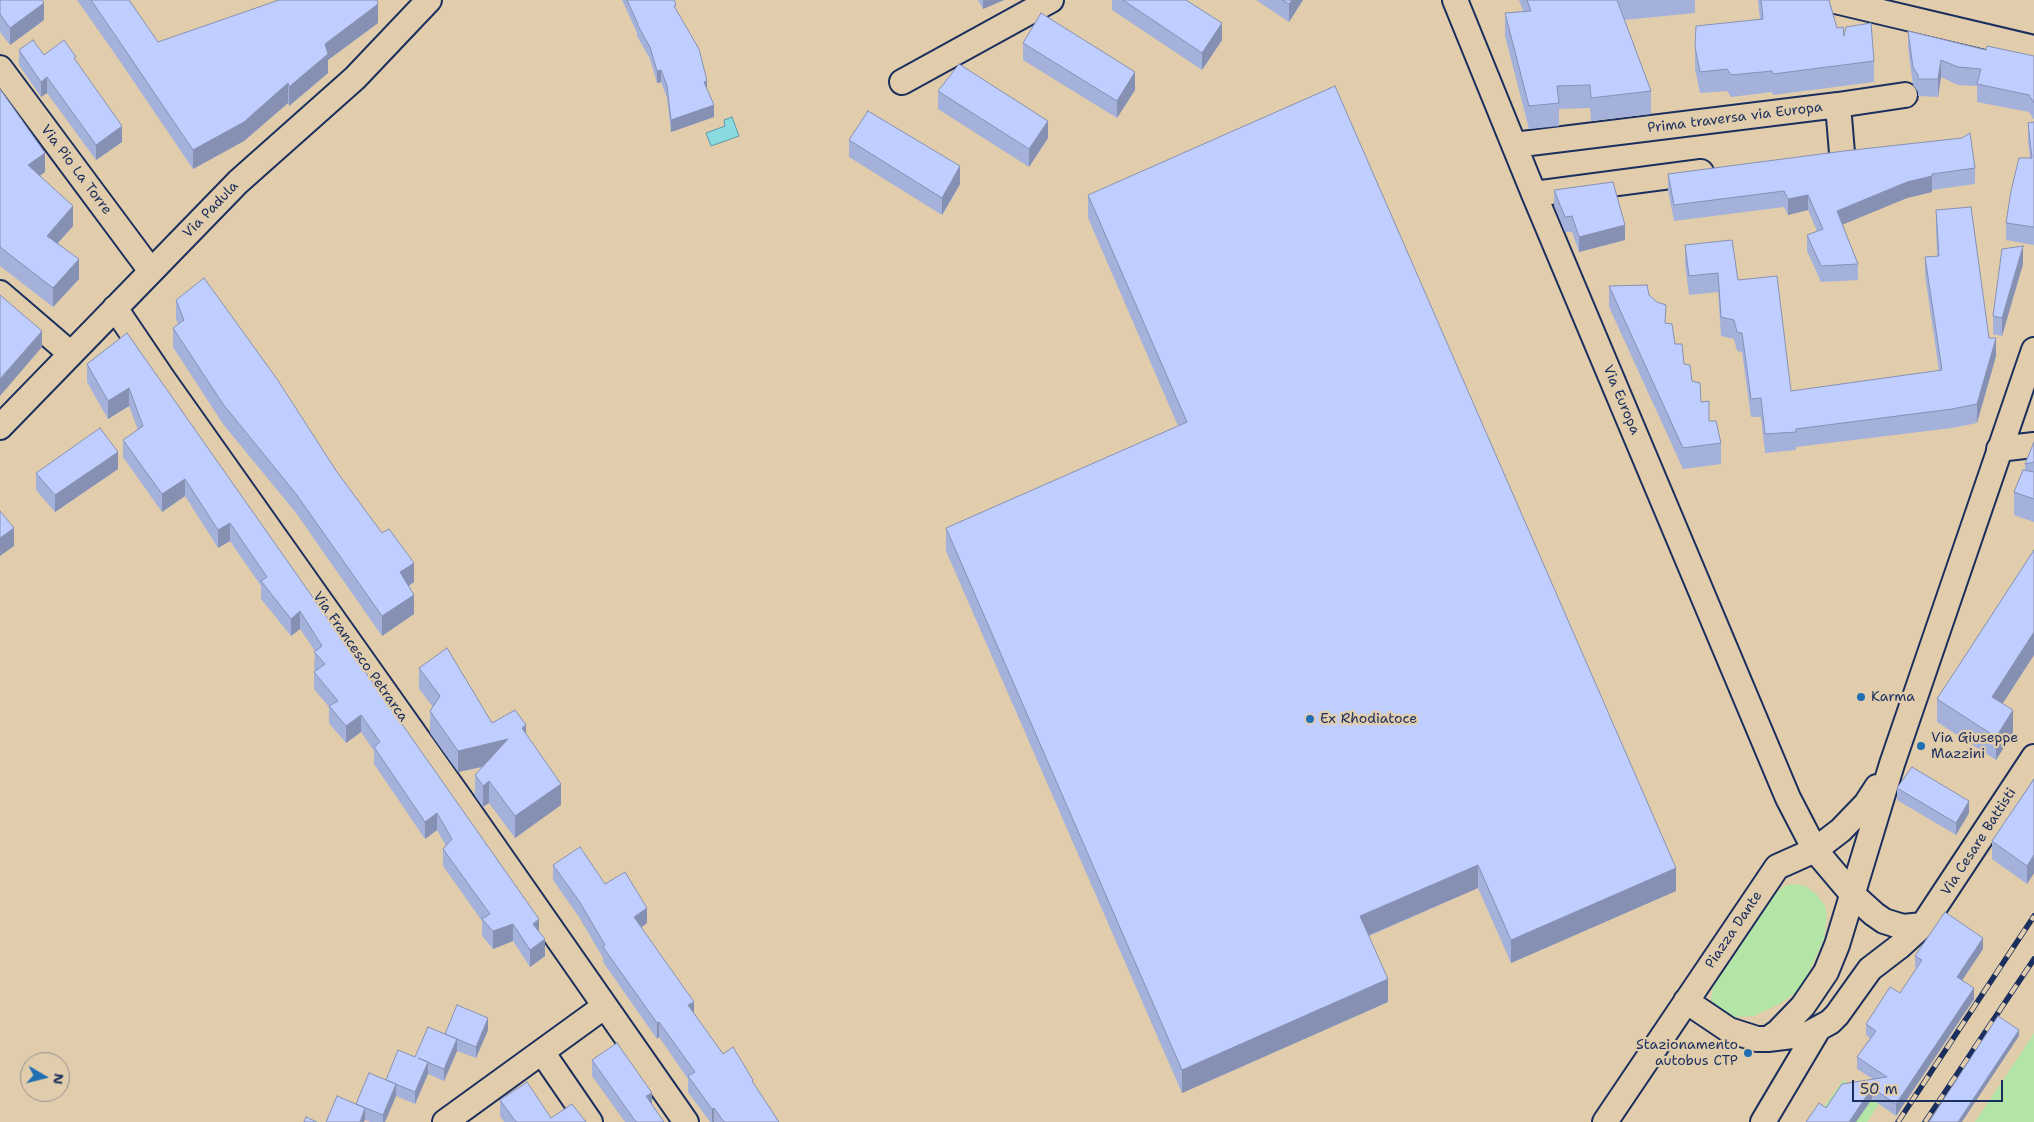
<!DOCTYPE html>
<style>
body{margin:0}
#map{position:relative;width:2034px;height:1122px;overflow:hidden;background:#e1cdac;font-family:"Shantell Sans",sans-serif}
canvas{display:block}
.north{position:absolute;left:20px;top:1052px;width:50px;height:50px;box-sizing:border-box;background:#e1cdac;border:1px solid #928e8d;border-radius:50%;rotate:98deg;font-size:14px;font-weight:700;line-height:20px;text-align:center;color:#1b2f5e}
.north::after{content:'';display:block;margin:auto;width:18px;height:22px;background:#1f6fb2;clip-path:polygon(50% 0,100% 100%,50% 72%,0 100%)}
.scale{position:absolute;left:1852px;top:1080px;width:151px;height:22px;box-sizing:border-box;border:2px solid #1b2f5e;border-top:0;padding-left:6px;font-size:15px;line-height:18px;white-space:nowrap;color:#1b2f5e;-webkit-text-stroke:4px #e1cdac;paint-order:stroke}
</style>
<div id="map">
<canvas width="2034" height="1122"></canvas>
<div class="north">N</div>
<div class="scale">50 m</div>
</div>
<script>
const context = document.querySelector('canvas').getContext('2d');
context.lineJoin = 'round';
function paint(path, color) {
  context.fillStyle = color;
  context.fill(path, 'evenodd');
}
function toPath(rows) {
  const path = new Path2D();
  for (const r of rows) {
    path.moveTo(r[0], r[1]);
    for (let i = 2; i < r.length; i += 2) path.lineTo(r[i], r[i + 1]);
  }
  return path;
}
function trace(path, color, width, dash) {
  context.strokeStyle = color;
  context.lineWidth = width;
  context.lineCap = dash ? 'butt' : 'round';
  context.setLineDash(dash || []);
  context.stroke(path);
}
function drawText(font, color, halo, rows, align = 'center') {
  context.font = font + ' "Shantell Sans",sans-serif';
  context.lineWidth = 4.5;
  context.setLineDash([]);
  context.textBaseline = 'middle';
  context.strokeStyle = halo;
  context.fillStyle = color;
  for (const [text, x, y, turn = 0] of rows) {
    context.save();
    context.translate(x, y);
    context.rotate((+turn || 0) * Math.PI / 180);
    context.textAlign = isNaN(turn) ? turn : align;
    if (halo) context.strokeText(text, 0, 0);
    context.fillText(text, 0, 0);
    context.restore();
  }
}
const green = toPath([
 [1797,884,1807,887,1817,895,1825,906,1827,914,1824,939,1804,983,1795,993,1779,1004,1754,1016,1734,1017,1717,1009,1711,999,1713,987,1777,892,1786,885],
 [2034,1033,2034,1122,1975,1122,2027,1044],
 [1843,1080,1879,1104,1867,1122,1830,1122,1819,1114]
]);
const water = toPath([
 [732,117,739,136,711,146,706,133,725,126,724,120,732,117]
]);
const minor = toPath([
 [1455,0,1534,194,1788,798,1815,850,1853,895,1874,914,1884,921,1903,927,1923,925],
 [1831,0,2034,48],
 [0,68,151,271],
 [902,82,1051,0],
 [1838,105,1905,95],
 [1514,145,1838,105,1842,153],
 [1534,194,1701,172],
 [0,293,71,354],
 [115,308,163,379,459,797,686,1122],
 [0,427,238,182,355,78,429,0],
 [1999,449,2034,445],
 [1686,1001,1729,1030,1757,1039,1768,1039,1808,1034,1830,1022,1837,1015,1870,969,1900,946,1923,925,2034,757],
 [1768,1039,1778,1032,1803,1006,1826,972,1837,945,1892,764,2034,350],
 [542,1052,590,1122],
 [445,1122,605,1006],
 [1605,1122,1777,867,1815,850,1841,830,1866,804,1877,787],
 [1763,1122,1817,1031]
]);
const rail = toPath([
 [1898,1122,2034,916],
 [1925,1122,2034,959]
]);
const wall = toPath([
 [0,0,44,20,10,45,0,32],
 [77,0,129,0,158,42,378,23,328,60,328,73,289,106,288,103,244,141,193,169,115,54],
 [622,0,674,0,676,10,707,90,714,117,671,132,667,98,661,82,657,83,650,59,637,36,637,33],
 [978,0,1004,0,983,9],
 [1112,0,1186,0,1222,40,1202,70,1112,10],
 [1256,0,1303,0,1289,22],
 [1519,0,1695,0,1695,13,1624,20,1651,91,1651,114,1591,121,1590,108,1559,109,1559,126,1529,129,1505,36,1505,13,1523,11],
 [1758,0,1829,0,1837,28,1844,36,1874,61,1874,82,1773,95,1772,92,1731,97,1727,91,1700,93,1695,69,1695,47,1760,20],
 [1908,31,1986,50,2034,56,2034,120,2029,112,1977,102,1977,86,1958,85,1941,77,1938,97,1918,96,1918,92,1913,85,1908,48],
 [1023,43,1135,90,1117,118,1023,60],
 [19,50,76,62,122,142,96,160,47,93,41,97,19,65],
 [0,89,45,172,40,176,73,226,58,243,79,279,53,307,0,266],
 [938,91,1048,138,1029,167,938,109],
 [2034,122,2034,245,2006,240,2006,223,2030,158,2028,141,2028,123],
 [849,140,960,184,942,215,849,157],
 [1975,168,1975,184,1932,190,1932,192,1907,198,1842,224,1858,264,1858,280,1821,282,1807,251,1807,235,1817,231,1808,210,1788,215,1784,207,1674,221,1668,190,1668,174],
 [1554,190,1625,240,1579,252,1572,232,1565,232,1554,205],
 [1088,195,1676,891,1511,963,1478,888,1369,936,1388,1002,1182,1093,946,551,946,528,1178,426,1088,218],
 [1936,210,1996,356,1977,423,1952,428,1796,447,1796,450,1765,453,1761,417,1751,417,1742,352,1737,351,1734,339,1721,336,1718,292,1689,295,1685,264,1685,245,1738,280,1791,391,1939,371,1925,275,1925,257,1937,256,1936,229],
 [2023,264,2002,336,1993,334,1993,316],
 [1609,286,1649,295,1666,323,1692,381,1709,421,1721,443,1721,464,1683,469,1609,307],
 [176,300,337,472,414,582,409,586,414,614,382,636,296,513,223,424,173,347,173,328,178,324,176,319],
 [127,333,539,932,545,956,530,967,513,941,493,949,482,936,482,921,443,866,443,849,446,846,437,830,425,839,374,764,374,751,361,732,346,743,329,723,329,707,314,689,314,672,316,671,314,669,315,651,300,629,291,636,261,599,261,586,230,541,218,548,185,496,162,512,123,457,123,440,138,430,129,406,108,419,87,382,87,364],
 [2034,442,2034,522,2014,515,2014,492,2025,470,2025,464],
 [118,469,55,512,36,490,36,473],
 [2034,550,2034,655,2002,704,2013,733,1996,760,1937,722,1937,699],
 [419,668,492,723,526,734,561,805,515,838,489,803,483,807,475,796,475,775,483,767,458,772,430,733,430,711,433,707,419,689],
 [2034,779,2034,873,2027,884,1992,859,1992,841],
 [1897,788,1969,813,1956,835,1897,800],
 [553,865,605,884,647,923,641,928,694,1014,723,1054,753,1084,779,1122,710,1122,688,1092,688,1079,659,1037,657,1039,603,962,603,958,579,917,553,880],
 [1983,949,1962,980,1974,999,1896,1116,1872,1099,1826,1108,1873,1079,1857,1069,1857,1057,1870,1038,1866,1035,1866,1024,1900,993,1917,968,1915,967,1915,956],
 [488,1030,476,1058,457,1051,444,1081,428,1074,415,1104,396,1096,385,1122,371,1122,365,1120,356,1104,445,1034],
 [592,1060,652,1105,664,1122,625,1122,592,1076],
 [500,1100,551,1118,586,1122,504,1122,500,1116]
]);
const shadedWall = toPath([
 [983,0,1004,0,983,9],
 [1292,0,1303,0,1289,22,1289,4],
 [44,3,44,20,10,45,10,28],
 [378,4,378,23,328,60,328,73,289,106,289,87,325,44],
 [1222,23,1222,40,1202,70,1202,53],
 [1941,60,1941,77,1938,97,1938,79],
 [661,70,661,82,657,83,657,71],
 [1135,72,1135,90,1117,118,1117,101],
 [47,77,47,93,41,97,41,82],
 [707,81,707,93,704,82],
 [288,83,288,103,244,141,193,169,193,150],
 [714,105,714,117,671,132,671,120],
 [1048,121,1048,138,1029,167,1029,149],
 [122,126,122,142,96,160,96,145],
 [45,153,45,172,28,184,28,165],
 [960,166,960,184,942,215,942,198],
 [1932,176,1932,192,1907,198,1837,227,1837,211,1907,182],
 [1808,195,1808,210,1788,215,1788,199],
 [73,206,73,226,47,255,47,236],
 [1625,225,1625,240,1579,252,1579,237],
 [2023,246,2023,264,2002,336,2002,318],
 [79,259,79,279,53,307,53,288],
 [42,331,42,347,0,396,0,379],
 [1996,338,1996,356,1977,423,1977,404],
 [129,388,129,406,108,419,108,401],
 [118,452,118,469,55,512,55,495],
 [185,479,185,496,162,512,162,494],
 [230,523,230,541,218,548,218,530],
 [14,528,14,546,0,556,0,538],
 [414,563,414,582,400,591,400,572],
 [414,595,414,614,382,636,382,616],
 [300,611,300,629,291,636,291,619],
 [2034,632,2034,655,1992,720,1992,697],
 [2013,710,2013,733,1996,760,1996,737],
 [361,715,361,732,346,743,346,726],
 [526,725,526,746,522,728],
 [508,739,508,761,458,772,458,751],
 [489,781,489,803,483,807,483,786],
 [561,784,561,805,515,838,515,816],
 [1969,801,1969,813,1956,835,1956,823],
 [437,813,437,830,425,839,425,822],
 [2034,855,2034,873,2027,884,2027,866],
 [1478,865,1478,888,1360,939,1360,916],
 [1676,868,1676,891,1511,963,1511,940],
 [647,908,647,923,634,933,634,917],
 [539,919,539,936,533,924],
 [513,924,513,941,493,949,493,931],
 [1983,938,1983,949,1957,988,1957,977],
 [545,939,545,956,530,967,530,950],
 [1388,979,1388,1002,1182,1093,1182,1070],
 [1974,988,1974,999,1896,1116,1896,1104],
 [694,1002,694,1017,688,1005],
 [488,1018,488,1030,476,1058,476,1047],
 [659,1022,659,1037,657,1039,657,1023],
 [2019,1030,2019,1036,1962,1122,1958,1122],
 [457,1039,457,1051,444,1081,444,1069],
 [428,1062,428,1074,415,1104,415,1092],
 [396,1084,396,1096,385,1122,383,1122,383,1115],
 [1872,1088,1872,1099,1856,1122,1849,1122],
 [652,1093,652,1108,646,1096],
 [365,1108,365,1120,364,1122,360,1122],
 [714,1108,714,1122,712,1122,712,1109]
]);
const building = toPath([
 [0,0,42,0,44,3,10,28,0,14,0,0],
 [91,0,129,0,158,42,279,0,377,0,378,4,325,44,328,54,289,87,288,83,244,122,193,150,115,35,91,0],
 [627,0,674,0,676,5,674,6,699,49,707,81,704,82,714,105,671,120,667,86,661,70,657,71,650,47,637,24,638,24,627,0],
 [1123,0,1186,0,1222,23,1202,53,1123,0],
 [1282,0,1292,0,1289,4,1282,0],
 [1527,0,1617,0,1651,91,1591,98,1590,85,1557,86,1559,103,1529,106,1505,13,1531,11,1527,0],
 [1761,0,1829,0,1837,28,1843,27,1844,36,1846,27,1871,23,1874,61,1773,74,1772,71,1731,75,1727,69,1700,72,1695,47,1696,26,1763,19,1761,0],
 [1041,13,1135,72,1117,101,1023,43,1041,13],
 [1908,31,1986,50,1987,46,2034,56,2034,103,2029,95,1977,84,1981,69,1958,67,1941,60,1938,79,1918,79,1918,75,1913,67,1908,31],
 [33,40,44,55,64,40,76,57,74,58,122,126,96,145,47,77,41,82,19,50,33,40],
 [959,64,1048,121,1029,149,938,91,959,64],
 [1335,86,1676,868,1511,940,1478,865,1360,916,1388,979,1182,1070,946,528,1187,422,1088,195,1335,86],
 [0,89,45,153,28,165,73,206,47,236,79,259,53,288,0,247,0,89],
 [868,111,960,166,942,198,849,140,868,111],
 [2034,122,2034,227,2006,223,2011,191,2019,158,2032,158,2028,123,2034,122],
 [1970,133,1975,168,1932,174,1932,176,1907,182,1837,211,1858,264,1821,266,1807,235,1823,229,1808,195,1788,199,1784,191,1674,205,1668,174,1844,151,1962,138,1970,133],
 [1613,182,1625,225,1579,237,1572,216,1565,217,1554,190,1613,182],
 [1971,207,1989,338,1996,338,1977,404,1952,409,1796,429,1796,432,1765,434,1761,398,1751,399,1742,333,1737,332,1734,320,1721,317,1718,273,1689,276,1685,245,1732,240,1738,280,1777,276,1791,391,1942,370,1925,257,1939,256,1936,210,1971,207],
 [2023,246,2002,318,1993,316,2002,249,2023,246],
 [204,278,277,379,337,472,382,533,389,529,414,563,400,572,414,595,382,616,296,494,223,404,173,328,184,320,176,300,204,278],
 [1647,285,1649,295,1657,302,1666,305,1665,323,1672,324,1675,344,1682,344,1684,364,1690,365,1692,381,1700,383,1701,402,1709,401,1709,421,1716,421,1721,443,1683,448,1609,286,1647,285],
 [0,295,42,331,0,379,0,295],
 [127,333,539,919,533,924,545,939,530,950,513,924,493,931,482,919,490,914,443,849,452,839,437,813,425,822,374,747,380,742,361,715,346,726,329,706,338,701,314,672,325,664,314,652,322,646,300,611,291,619,261,581,267,577,230,523,218,530,185,479,162,494,123,440,143,426,129,388,108,401,87,364,127,333],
 [100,428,118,452,55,495,36,473,100,428],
 [2034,442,2034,462,2025,464,2034,442],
 [2023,470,2034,472,2034,499,2014,492,2023,470],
 [0,511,14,528,0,538,0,511],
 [2034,550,2034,632,1992,697,2013,710,1996,737,1937,699,2034,550],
 [447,648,492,723,515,710,526,725,522,728,561,784,515,816,489,781,483,786,475,775,508,739,458,751,430,711,440,696,419,668,447,648],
 [1912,767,1969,801,1956,823,1897,788,1912,767],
 [2034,779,2034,855,2027,866,1992,841,2034,779],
 [580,847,605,884,625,872,647,908,634,917,694,1002,688,1005,723,1054,733,1047,753,1080,752,1081,779,1122,724,1122,714,1108,712,1109,688,1076,695,1072,659,1022,657,1023,603,947,605,945,579,901,553,865,580,847],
 [1945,912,1983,938,1957,977,1974,988,1896,1104,1872,1088,1849,1122,1806,1122,1819,1103,1826,1108,1842,1084,1887,1077,1857,1057,1876,1031,1866,1024,1890,987,1900,993,1922,960,1915,956,1945,912],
 [457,1005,488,1018,476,1047,445,1034,457,1005],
 [1998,1016,2019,1030,1958,1122,1929,1122,1998,1016],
 [428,1027,457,1039,444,1069,418,1058,428,1062,415,1092,386,1080,398,1050,415,1057,428,1027],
 [617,1043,652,1093,646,1096,664,1122,636,1122,592,1060,617,1043],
 [369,1073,396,1084,383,1115,356,1104,369,1073],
 [527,1082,551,1118,572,1104,586,1122,516,1122,500,1100,527,1082],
 [337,1096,365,1108,360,1122,326,1122,337,1096],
 [306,1117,317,1122,304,1122,306,1117]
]);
const markers = [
 [1861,697,5,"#1f6fb2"],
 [1310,719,5,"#1f6fb2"],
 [1921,746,5,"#1f6fb2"],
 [1748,1053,5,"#1f6fb2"]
];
const streetNames = [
 ["Prima traversa via Europa",1735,118,-7],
 ["Via Pio La Torre",76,170,53],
 ["Via Padula",211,210,-46],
 ["Via Europa",1621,400,67],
 ["Via Francesco Petrarca",360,657,55],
 ["Via Cesare Battisti",1979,842,-57],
 ["Piazza Dante",1734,930,-56]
];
const poiNames = [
 ["Karma",1871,697],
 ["Ex Rhodiatoce",1320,719],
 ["Via Giuseppe",1931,738],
 ["Mazzini",1931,754],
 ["Stazionamento",1738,1045,"right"],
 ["autobus CTP",1738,1061,"right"]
];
paint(green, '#b3e5a6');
paint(water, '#89dbe0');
trace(water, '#5d96ac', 1);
trace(minor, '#1b2f5e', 28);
trace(minor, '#e1cdac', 24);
trace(rail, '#1b2f5e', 5.5);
trace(rail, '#e1cdac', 4, [11]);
paint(wall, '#a4b1db');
paint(shadedWall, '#8690b2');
paint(building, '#bfceff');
trace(building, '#8690b2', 1);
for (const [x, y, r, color] of markers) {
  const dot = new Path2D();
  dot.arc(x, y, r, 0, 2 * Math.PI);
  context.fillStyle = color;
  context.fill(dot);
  trace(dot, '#e1cdac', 2);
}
drawText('14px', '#1b2f5e', '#e1cdac', streetNames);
drawText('14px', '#1b2f5e', '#e1cdac', poiNames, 'left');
</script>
